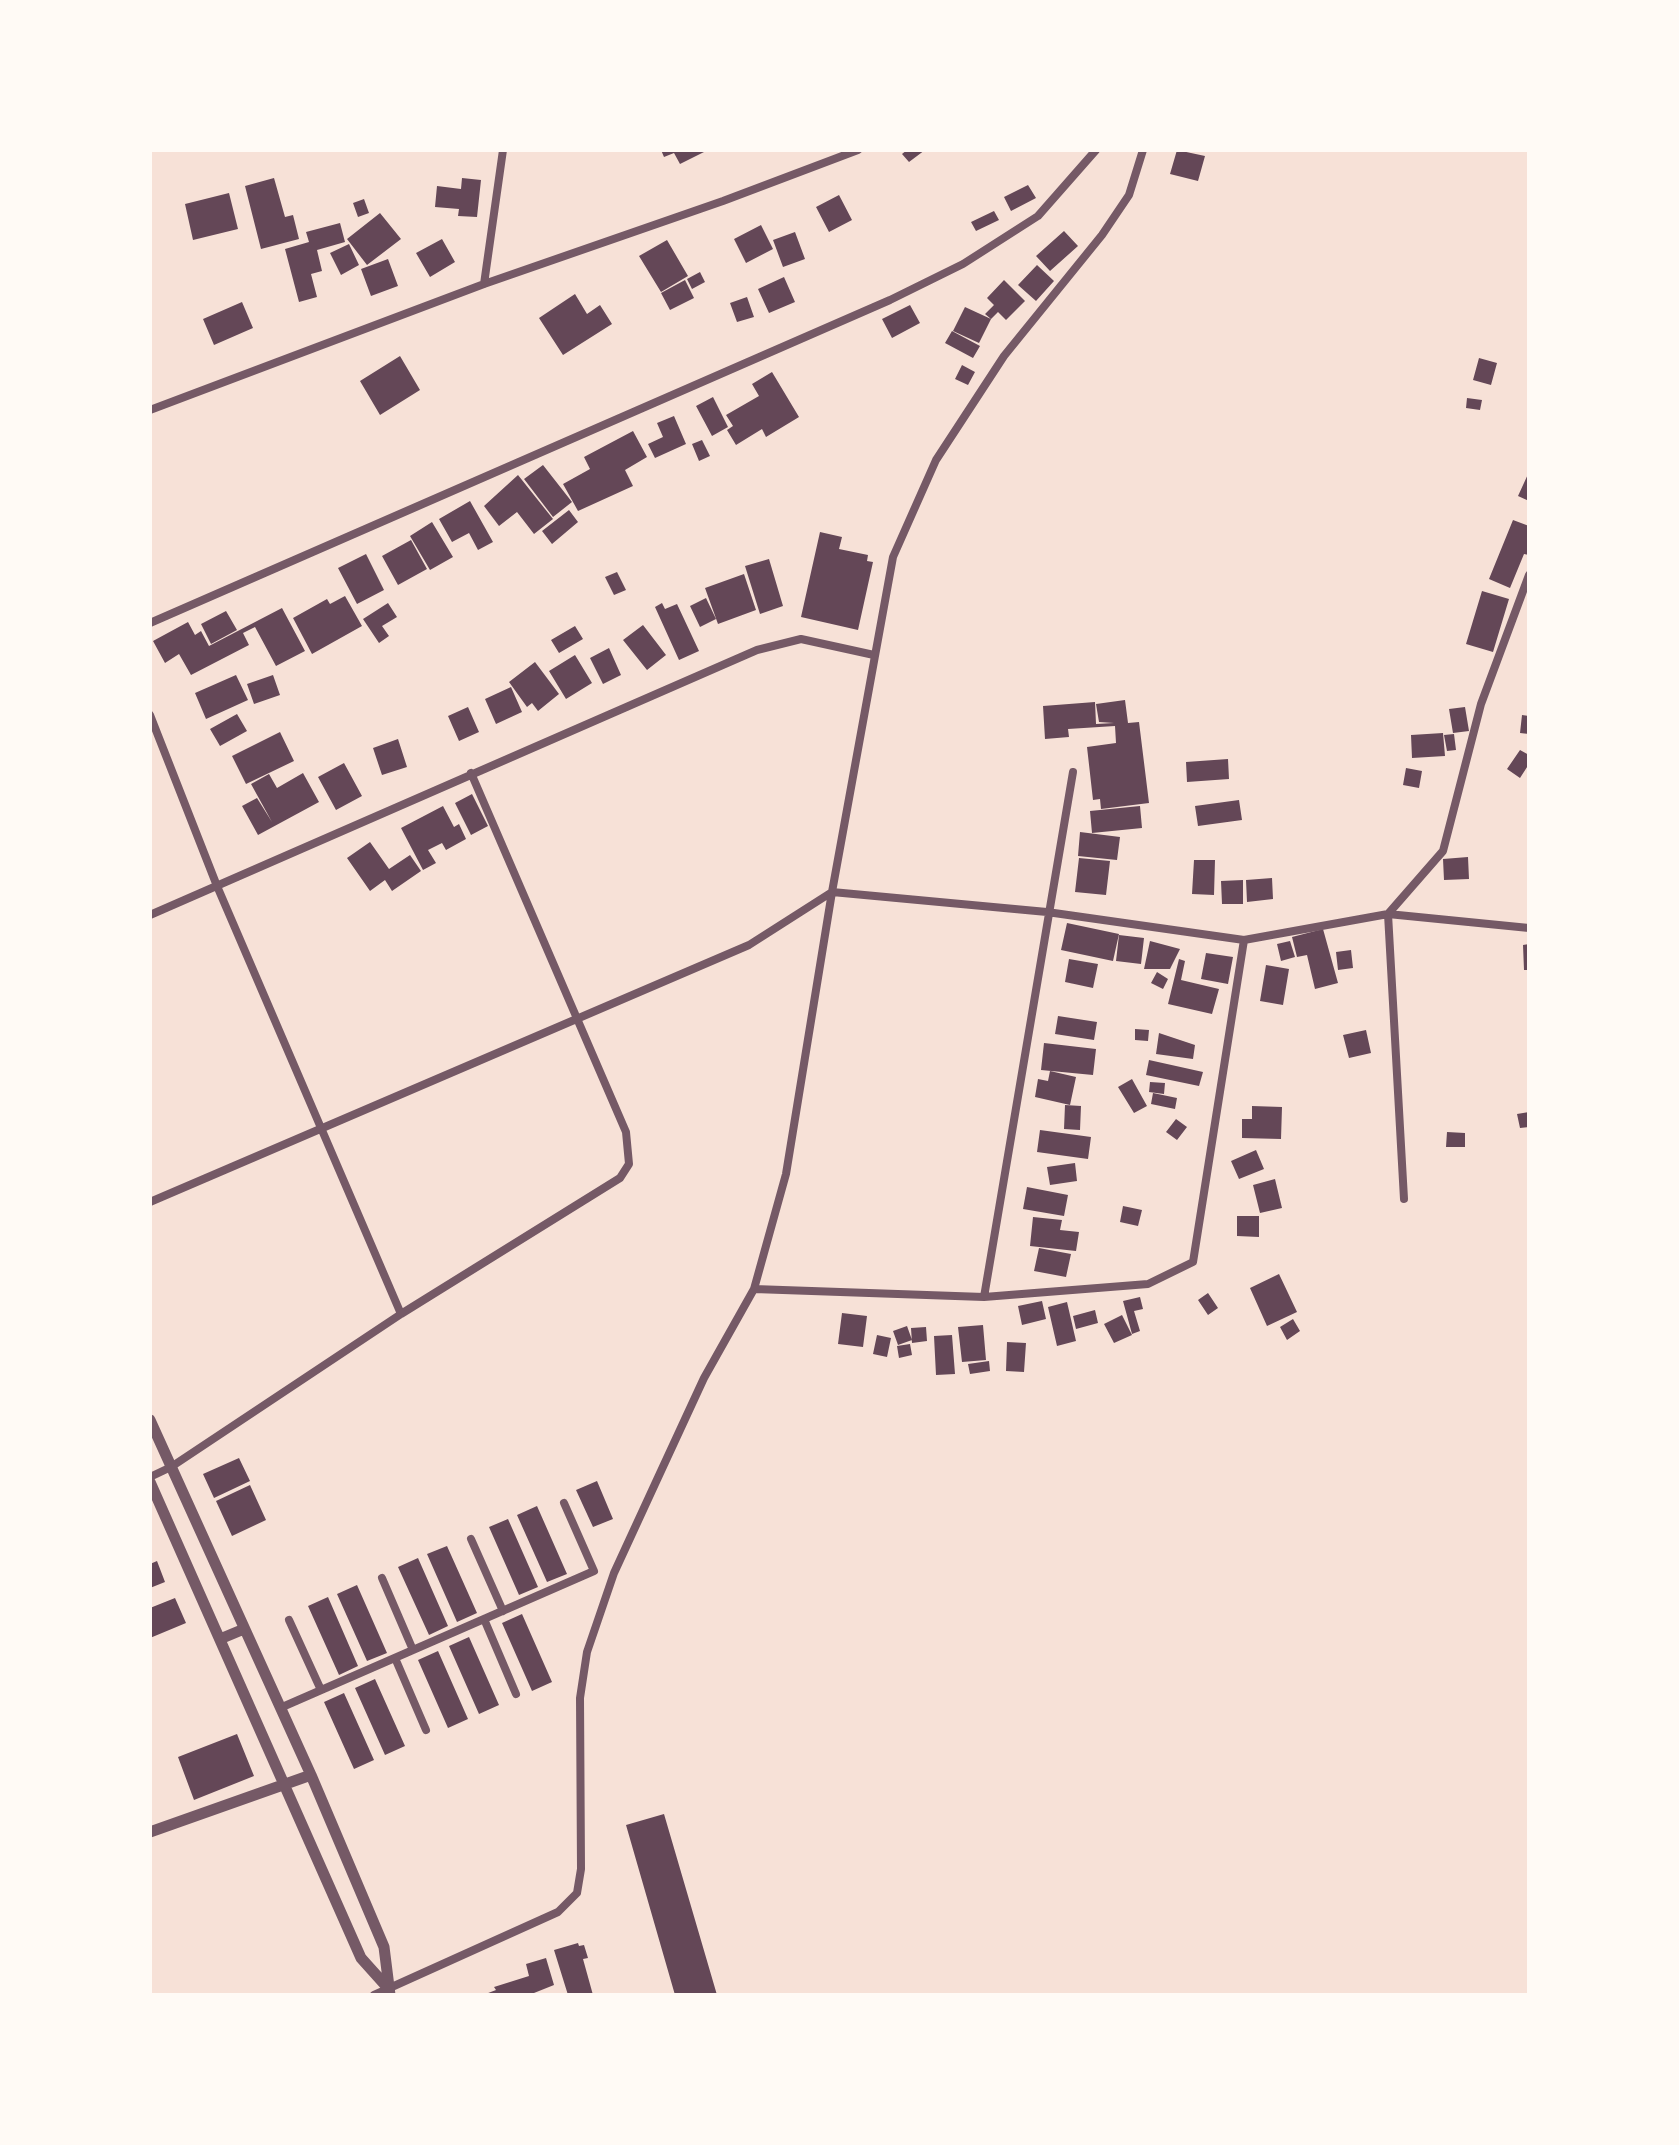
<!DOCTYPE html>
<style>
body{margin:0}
#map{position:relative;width:1679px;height:2145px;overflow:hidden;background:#f7e1d7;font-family:"Public Sans",sans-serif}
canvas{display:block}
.frame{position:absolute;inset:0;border:152px solid #fffaf5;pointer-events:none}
</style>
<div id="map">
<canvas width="1679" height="2145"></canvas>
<div class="frame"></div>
</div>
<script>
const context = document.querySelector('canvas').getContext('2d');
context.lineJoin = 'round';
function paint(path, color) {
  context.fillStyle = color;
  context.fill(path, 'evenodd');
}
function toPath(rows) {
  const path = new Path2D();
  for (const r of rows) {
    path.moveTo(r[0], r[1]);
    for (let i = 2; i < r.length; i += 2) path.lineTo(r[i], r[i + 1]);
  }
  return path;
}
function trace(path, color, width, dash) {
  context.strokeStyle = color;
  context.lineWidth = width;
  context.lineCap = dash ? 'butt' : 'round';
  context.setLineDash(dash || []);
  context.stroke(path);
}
const building = toPath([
 [661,150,708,150,680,164,674,153,664,157],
 [907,150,925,150,909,162,902,154],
 [1177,150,1205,156,1198,181,1170,174],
 [274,178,285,217,293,215,299,239,261,249,245,186],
 [462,178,481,180,477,217,458,216,459,209,435,207,437,186,461,189],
 [1028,185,1036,198,1011,211,1004,197],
 [229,193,238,229,193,240,185,204],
 [839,195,852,220,829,232,816,207],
 [364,199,369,213,358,217,353,203],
 [994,211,999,220,976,231,971,222],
 [380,213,401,239,367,265,347,239],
 [340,223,345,242,317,250,322,271,311,274,317,297,299,302,285,249,309,242,306,232],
 [761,225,773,249,746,263,734,239],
 [1064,231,1078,246,1050,271,1036,256],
 [795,232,805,259,783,267,773,240],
 [442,239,455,262,430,277,416,253],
 [667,240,688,276,661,292,639,256],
 [349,244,359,265,341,275,330,253],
 [388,259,398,286,371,296,361,269],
 [1037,265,1054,281,1036,301,1018,285],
 [700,272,705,282,692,289,687,279],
 [784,277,795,302,769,313,758,289],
 [685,280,694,298,670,310,661,293],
 [1004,280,1025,301,1006,320,998,312,991,319,985,314,994,305,987,298],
 [575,294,587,314,600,305,612,324,563,355,539,318],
 [747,297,754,317,737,322,730,303],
 [242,302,253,328,214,345,203,319],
 [910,305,920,323,892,338,882,319],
 [965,307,991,319,979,343,953,331],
 [952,331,980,346,973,358,945,343],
 [400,356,420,390,380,415,360,381],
 [1479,358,1497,363,1491,385,1473,380],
 [962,365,975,372,968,385,955,379],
 [772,372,799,417,766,437,762,429,736,445,727,430,733,426,726,415,759,396,752,384],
 [713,397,728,427,712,436,696,406],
 [1467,398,1482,400,1480,410,1466,408],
 [674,416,686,444,655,458,648,444,663,437,657,423],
 [633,431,647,457,625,470,633,486,578,511,563,484,590,469,584,457],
 [702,440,710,456,699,461,692,444],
 [543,465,572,502,553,517,524,479],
 [1529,472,1529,501,1518,496],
 [518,475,553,519,534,534,517,512,499,526,484,506],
 [470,501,493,542,478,550,469,533,452,542,439,519],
 [569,510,578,522,552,544,542,531],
 [1513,520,1529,526,1529,555,1524,554,1510,588,1489,579],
 [432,522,453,557,430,570,410,536],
 [820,532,842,537,839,549,868,555,867,561,873,562,858,630,801,617],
 [411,540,427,569,398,585,382,556],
 [366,554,384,590,357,604,338,568],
 [769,559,783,606,760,614,745,566],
 [617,572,626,590,614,595,605,577],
 [744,574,756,610,718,624,705,588],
 [1482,591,1509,599,1493,652,1466,644],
 [345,596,362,626,312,654,293,618,327,599,330,604],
 [706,598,716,619,700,627,690,606],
 [388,603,397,617,382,626,389,636,379,643,363,619],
 [662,603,665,609,677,604,699,651,679,660,655,607],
 [282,608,305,651,276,666,255,627,243,633,249,645,191,675,179,654,165,663,153,641,188,622,195,635,201,631,209,646],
 [226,611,237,630,211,644,201,624],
 [643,625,666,655,647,670,623,640],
 [575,626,583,639,559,653,551,640],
 [609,648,621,675,603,684,590,658],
 [575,655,592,683,566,699,549,671],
 [535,662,559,694,538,711,532,703,527,707,509,682],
 [236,675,248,700,206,719,195,693],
 [273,675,280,695,254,704,247,684],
 [511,687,522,712,496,724,485,699],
 [1125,700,1128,723,1139,722,1149,803,1101,809,1100,799,1093,800,1087,747,1116,743,1115,726,1068,729,1069,737,1045,739,1043,706,1095,702,1096,724,1114,723,1099,722,1096,704],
 [468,707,479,732,459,741,448,716],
 [1465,707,1469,731,1453,733,1449,709],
 [237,714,247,731,220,746,210,729],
 [1522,715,1529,716,1529,734,1520,733],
 [280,732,294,761,246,784,232,756],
 [1443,733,1445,756,1412,758,1411,735],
 [1454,734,1456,750,1447,751,1444,735],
 [398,739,407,767,382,775,373,748],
 [1520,750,1529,755,1529,764,1520,778,1507,769],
 [1228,759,1229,779,1187,782,1186,762],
 [344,763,362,796,336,810,318,777],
 [1406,768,1422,771,1419,788,1403,785],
 [303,773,319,802,258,835,242,806,257,798,272,822,251,784,269,774,277,788],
 [472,794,488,826,471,835,455,803],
 [1239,800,1242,820,1198,826,1195,806],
 [443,806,454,827,459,824,466,839,446,850,442,843,428,850,436,863,423,870,401,828],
 [1140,806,1142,828,1092,833,1090,811],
 [1080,832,1120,837,1117,860,1078,856],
 [370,842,389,869,410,855,421,871,392,891,385,880,370,891,347,858],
 [1468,857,1469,879,1444,880,1443,859],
 [1079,858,1110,861,1106,895,1075,892],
 [1194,860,1215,860,1214,895,1192,894],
 [1272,878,1273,899,1247,902,1246,880],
 [1243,880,1243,904,1222,904,1221,881],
 [1067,923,1119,934,1113,961,1061,950],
 [1323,929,1338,983,1315,989,1307,955,1297,957,1292,937],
 [1119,935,1144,938,1141,964,1116,961],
 [1150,941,1180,949,1170,969,1144,969],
 [1290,941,1295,957,1281,961,1277,944],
 [1529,944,1529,970,1524,970,1523,945],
 [1351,950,1353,968,1338,970,1336,952],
 [1206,953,1233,957,1228,984,1201,979],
 [1069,959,1098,964,1093,988,1065,982],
 [1179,959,1185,961,1181,980,1219,989,1212,1014,1168,1004],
 [1266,965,1289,969,1283,1005,1260,1001],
 [1157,972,1168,979,1163,989,1151,983],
 [1058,1016,1097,1022,1094,1040,1055,1034],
 [1135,1029,1149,1030,1148,1041,1135,1040],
 [1366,1030,1371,1053,1349,1058,1343,1035],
 [1159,1033,1195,1045,1193,1059,1156,1054],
 [1044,1043,1096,1049,1093,1075,1041,1070],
 [1149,1060,1203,1072,1199,1086,1146,1075],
 [1050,1071,1076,1077,1070,1105,1035,1097,1038,1079,1048,1081],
 [1132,1079,1147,1106,1134,1113,1118,1087],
 [1150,1082,1165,1083,1164,1094,1149,1092],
 [1153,1093,1177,1098,1175,1109,1151,1104],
 [1065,1105,1081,1106,1080,1130,1064,1129],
 [1252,1106,1282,1107,1281,1139,1242,1138,1242,1119,1252,1119],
 [1529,1112,1529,1127,1520,1128,1517,1114],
 [1176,1119,1187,1127,1177,1140,1166,1132],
 [1040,1130,1091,1137,1088,1159,1037,1152],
 [1447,1132,1465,1133,1465,1147,1446,1147],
 [1256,1150,1264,1169,1239,1179,1231,1161],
 [1075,1163,1077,1181,1050,1185,1047,1167],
 [1275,1179,1282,1208,1260,1213,1253,1185],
 [1027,1187,1068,1195,1064,1216,1023,1209],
 [1123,1206,1142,1210,1138,1226,1120,1222],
 [1237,1216,1259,1216,1259,1237,1237,1236],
 [1033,1217,1062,1220,1060,1230,1079,1232,1076,1251,1030,1246],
 [1039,1248,1071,1254,1066,1277,1034,1271],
 [1279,1274,1297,1312,1267,1326,1250,1288],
 [1208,1293,1218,1308,1208,1315,1198,1300],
 [1140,1297,1143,1309,1134,1311,1140,1331,1132,1334,1123,1301],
 [1042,1301,1046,1319,1022,1325,1018,1306],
 [1067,1302,1076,1341,1057,1346,1048,1307],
 [1095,1310,1098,1323,1076,1329,1073,1316],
 [842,1313,867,1316,863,1347,838,1344],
 [1122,1315,1132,1335,1114,1343,1104,1324],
 [1293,1319,1300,1331,1287,1340,1280,1327],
 [983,1325,986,1360,962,1362,958,1327],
 [907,1326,912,1340,898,1345,893,1331],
 [926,1327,927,1341,912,1343,911,1328],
 [877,1335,891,1338,887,1357,873,1354],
 [952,1335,955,1374,936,1375,934,1336],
 [1007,1342,1026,1343,1024,1372,1006,1371],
 [910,1344,912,1355,899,1358,897,1346],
 [989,1361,990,1371,970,1374,968,1364],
 [239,1458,250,1481,214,1498,203,1474],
 [597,1481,613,1519,593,1527,576,1490],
 [250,1485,266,1520,232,1536,216,1501],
 [537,1506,567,1574,547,1582,517,1515],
 [508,1519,538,1587,519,1595,489,1527],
 [447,1546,477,1613,457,1622,427,1554],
 [418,1558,448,1626,429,1635,398,1567],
 [157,1561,165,1582,150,1588,150,1564],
 [357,1585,387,1653,367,1661,337,1594],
 [328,1597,358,1666,339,1675,308,1606],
 [175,1598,186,1623,150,1638,150,1608],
 [522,1614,552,1682,532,1691,502,1623],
 [469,1637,499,1705,479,1714,449,1646],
 [438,1651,468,1719,448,1728,418,1660],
 [375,1679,405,1746,385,1755,355,1688],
 [344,1693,374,1760,354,1769,324,1702],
 [237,1734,254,1776,194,1800,178,1757],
 [664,1814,717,1995,675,1995,626,1825],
 [578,1943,579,1946,584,1945,588,1958,583,1959,593,1995,568,1995,554,1950],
 [546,1958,554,1985,529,1995,483,1995,496,1990,494,1987,529,1976,526,1964]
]);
const minor = toPath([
 [484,284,503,150],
 [150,410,484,284,723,201,858,150],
 [150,623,890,300,963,264,1038,216,1096,150],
 [150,715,217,886,401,1314],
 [150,915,757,650,801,639,874,655],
 [1404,1199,1388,914,1443,851,1481,704,1529,575],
 [150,1202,749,945,832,892,1047,912,1244,940,1388,914,1529,928],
 [754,1289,984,1297,1148,1284,1193,1262,1244,940],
 [984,1297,1073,772],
 [150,1477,171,1467,401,1314,620,1178,629,1164,626,1132,471,773],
 [471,1539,503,1611],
 [382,1578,413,1650],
 [484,1619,516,1694],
 [289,1620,321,1690],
 [395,1658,426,1730],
 [280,1708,594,1571,564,1503],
 [374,1995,558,1912,577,1893,581,1869,580,1698,587,1652,614,1573,655,1484,704,1378,754,1289,786,1174,832,892,893,557,936,460,1004,356,1102,235,1129,195,1143,150]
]);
const tertiary = toPath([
 [150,1420,311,1775,384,1947,390,1995],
 [150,1482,361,1958,387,1987],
 [220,1639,244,1629],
 [150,1832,311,1775]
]);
paint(building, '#644757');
trace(minor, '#755966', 8);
trace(tertiary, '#755966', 11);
</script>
